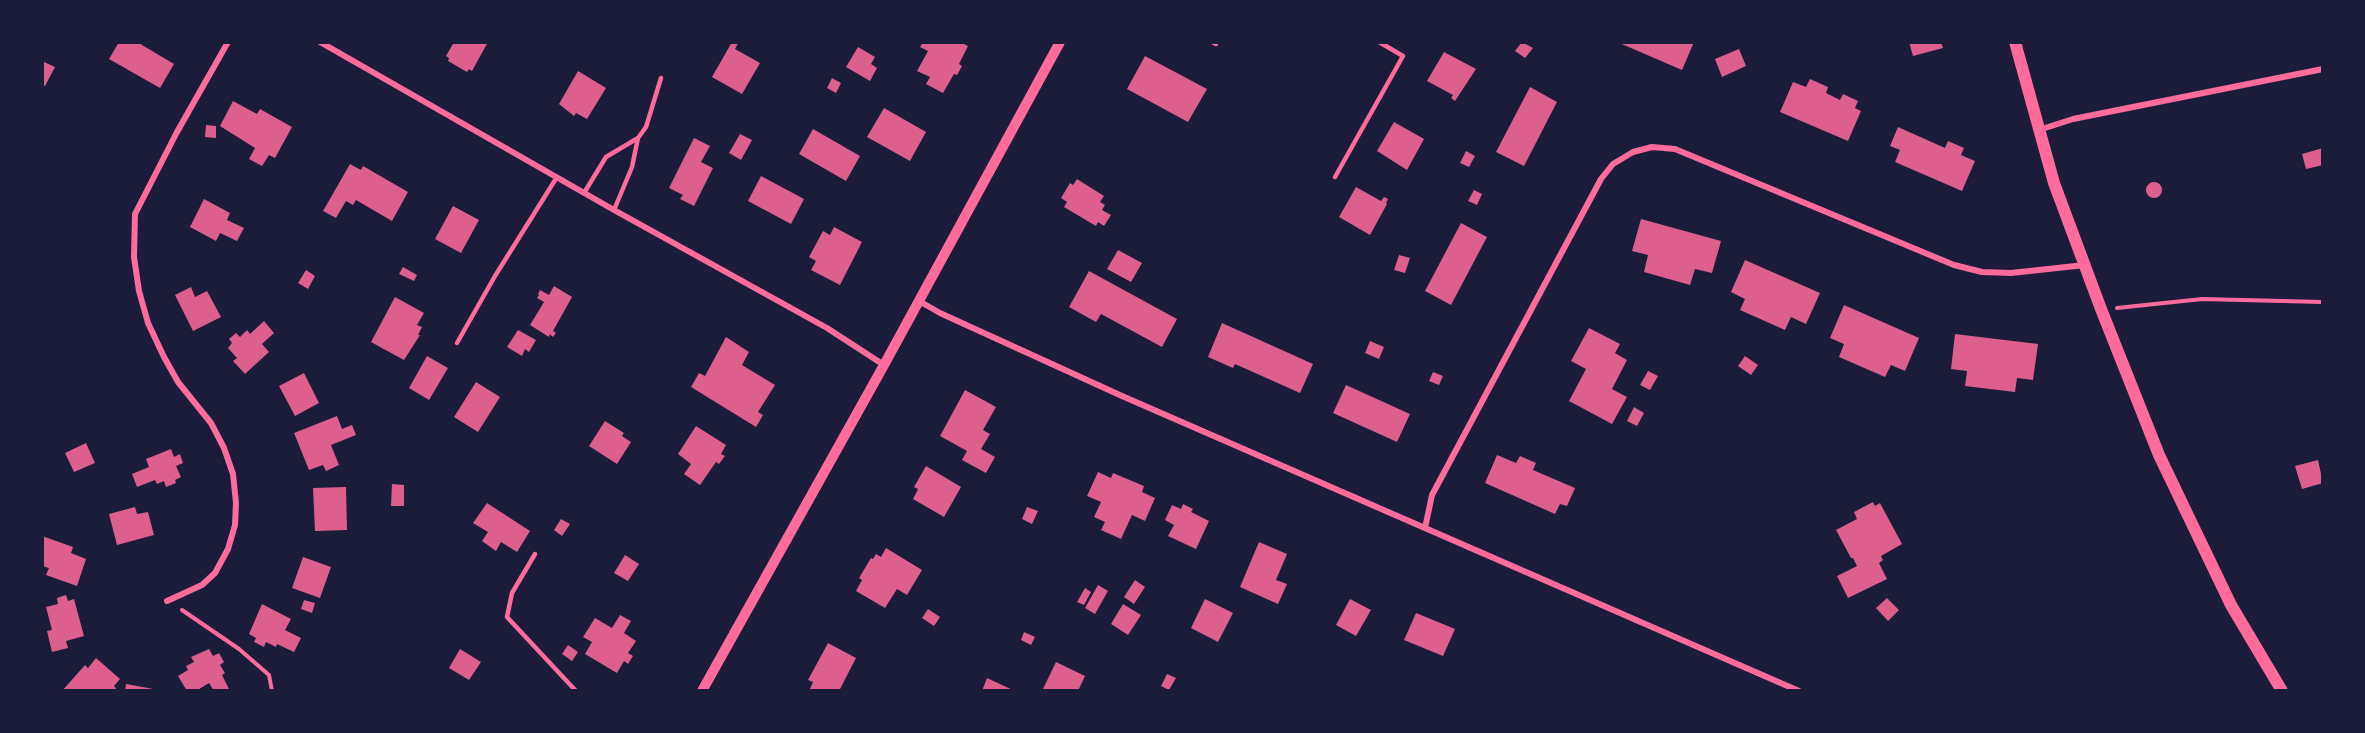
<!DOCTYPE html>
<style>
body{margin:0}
#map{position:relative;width:2365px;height:733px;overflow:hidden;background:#1b1b3a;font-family:"Libre Baskerville",serif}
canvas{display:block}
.frame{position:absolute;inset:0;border:44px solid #1b1b3a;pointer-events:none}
</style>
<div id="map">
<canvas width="2365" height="733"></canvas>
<div class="frame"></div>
</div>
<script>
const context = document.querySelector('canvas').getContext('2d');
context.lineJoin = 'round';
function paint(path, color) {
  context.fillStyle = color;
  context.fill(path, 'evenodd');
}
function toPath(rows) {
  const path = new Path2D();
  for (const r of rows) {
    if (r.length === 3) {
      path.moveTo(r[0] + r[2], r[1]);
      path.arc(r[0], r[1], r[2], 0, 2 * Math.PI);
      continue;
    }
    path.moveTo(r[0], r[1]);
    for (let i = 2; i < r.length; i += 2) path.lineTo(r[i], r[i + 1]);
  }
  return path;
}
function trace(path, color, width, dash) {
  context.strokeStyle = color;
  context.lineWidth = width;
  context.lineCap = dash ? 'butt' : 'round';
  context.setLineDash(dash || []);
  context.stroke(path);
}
const building = toPath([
 [119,42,137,42,174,64,160,88,109,59],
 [454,42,488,42,472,71,469,69,467,72,448,61,449,58,446,56],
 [732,42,738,43,735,49,760,63,742,94,712,77],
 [923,42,960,42,968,46,959,64,962,66,957,75,954,74,943,93,926,84,930,77,917,71,928,51,920,47],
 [1522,42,1533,48,1525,58,1515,51],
 [1617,42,1694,42,1682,70],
 [1909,42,1941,42,1943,48,1913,56],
 [858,47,875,57,871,64,877,68,870,81,846,67],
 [1739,49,1746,66,1722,77,1715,59],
 [1444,52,1476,69,1455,101,1451,98,1453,95,1427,81],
 [1145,56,1207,89,1188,122,1127,89],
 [42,61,55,67,45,86,42,85],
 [578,71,606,88,587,119,576,113,574,116,559,104],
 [832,78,841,83,836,93,827,88],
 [1810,79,1828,87,1826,93,1840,100,1843,94,1858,101,1855,108,1861,111,1848,141,1780,112,1793,82,1806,87],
 [1530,87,1557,102,1524,166,1496,152],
 [233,101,257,114,260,109,292,127,275,158,269,155,262,166,249,159,255,148,220,126],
 [884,108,926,132,910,161,867,137],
 [1394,122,1424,139,1407,170,1377,151],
 [206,125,216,126,216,138,205,137],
 [1898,127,1945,148,1948,141,1964,148,1961,155,1975,161,1962,191,1895,162,1900,150,1890,146],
 [813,129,860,156,846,181,799,154],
 [740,134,752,140,741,160,729,153],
 [694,138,710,146,701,162,713,168,694,206,680,199,683,195,669,188],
 [2323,148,2323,165,2306,169,2302,154],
 [1466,151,1475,156,1469,167,1460,163],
 [350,164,361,170,363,166,408,192,392,221,356,200,353,205,346,201,336,218,323,211],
 [761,176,804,199,791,224,748,201],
 [1077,179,1104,196,1100,202,1105,205,1102,210,1111,215,1104,226,1098,222,1096,226,1064,207,1067,202,1061,198,1070,183,1073,185],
 [2154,190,8],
 [1356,187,1381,201,1384,197,1388,199,1386,203,1387,204,1370,235,1339,217],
 [1474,190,1482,194,1477,205,1468,201],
 [204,199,230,213,227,220,244,228,237,241,220,233,216,241,190,227],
 [453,206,479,220,461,253,435,239],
 [1641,219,1721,241,1712,273,1695,269,1690,285,1644,272,1648,255,1632,251],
 [1461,223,1487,237,1451,305,1425,291],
 [834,227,862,242,840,285,811,270,816,261,809,257,823,231,830,235],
 [1118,250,1142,263,1131,282,1107,269],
 [1399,255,1410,258,1405,273,1394,270],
 [1745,260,1820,293,1806,324,1791,317,1785,330,1740,310,1745,299,1731,292],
 [403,267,417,275,414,281,399,274],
 [306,270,315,276,308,289,298,283],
 [1089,271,1177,319,1162,347,1101,314,1096,322,1069,307],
 [554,286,572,297,553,331,556,333,553,337,550,334,549,337,530,325,544,302,537,298,539,295,538,294,540,290,549,295],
 [191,287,195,297,207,291,221,317,193,331,175,295],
 [395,297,424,313,417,325,422,327,418,335,420,335,404,360,371,342],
 [1844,305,1919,338,1905,371,1891,365,1885,377,1839,357,1844,344,1830,338],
 [264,321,274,333,262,344,269,352,245,374,233,361,237,358,228,348,232,343,229,339,236,333,240,337,247,330,250,334],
 [1222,323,1313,364,1300,393,1235,364,1233,368,1208,357],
 [1589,328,1620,344,1615,353,1627,360,1612,389,1627,397,1612,424,1569,401,1586,369,1571,361],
 [518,330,536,340,529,352,525,349,522,356,507,347],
 [1955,334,2038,344,2033,380,2017,378,2015,392,1965,386,1967,371,1951,369],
 [726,337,749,352,742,365,775,385,758,412,763,415,756,427,691,387,699,373,705,376],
 [1370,341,1384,347,1379,359,1365,353],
 [427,356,448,368,429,400,409,388],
 [1745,356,1758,365,1751,375,1738,366],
 [1648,371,1658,376,1650,390,1640,385],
 [1433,372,1443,376,1439,385,1429,381],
 [304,373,319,403,295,416,279,386],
 [476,382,500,397,478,432,454,417],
 [1346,385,1410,414,1397,442,1333,413],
 [965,390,996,407,983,430,990,434,981,449,995,457,986,473,962,460,967,451,940,436],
 [1634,407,1644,413,1637,426,1627,421],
 [337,416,342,429,352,425,356,435,331,445,339,465,326,471,323,465,309,470,294,433],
 [605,421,624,433,622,436,631,442,617,464,589,446],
 [696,426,726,445,721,454,725,456,719,464,716,462,700,485,684,474,691,464,678,454],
 [86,443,95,463,74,472,65,453],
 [171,449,174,457,180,454,183,463,176,466,181,477,175,480,176,483,166,487,164,481,157,484,155,480,137,487,132,474,149,467,146,459],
 [1497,455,1516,463,1520,456,1536,463,1533,470,1575,488,1567,506,1560,504,1555,514,1485,483],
 [2318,460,2323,483,2302,489,2295,466],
 [926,466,961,487,944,517,913,499,918,489,914,487],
 [1098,472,1111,478,1113,473,1144,486,1142,492,1155,498,1145,521,1132,515,1121,539,1101,530,1105,522,1094,517,1101,502,1087,496],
 [392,484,404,485,404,506,391,506],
 [346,487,347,530,315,531,313,488],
 [1873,502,1875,506,1880,503,1902,544,1881,556,1883,560,1879,563,1887,579,1848,598,1837,576,1857,566,1853,558,1851,558,1836,530,1857,519,1854,512],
 [487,503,530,531,517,552,501,542,496,551,482,541,488,532,473,523],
 [1183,504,1193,509,1191,512,1209,521,1196,549,1168,536,1174,525,1165,520,1172,505,1181,509],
 [135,507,137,514,148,512,154,535,117,545,109,514],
 [1027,507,1038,511,1032,524,1022,519],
 [561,519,570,524,562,536,554,530],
 [42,536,73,547,71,553,86,559,77,586,46,575,49,568,42,566],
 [1259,542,1287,554,1276,580,1287,584,1278,604,1240,587],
 [886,548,922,570,907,595,897,589,885,608,856,591,862,580,859,578,871,558,873,559,876,554,881,557],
 [625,555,639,564,628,581,614,573],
 [303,557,331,567,320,598,292,588],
 [1135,580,1145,587,1134,604,1124,597],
 [1098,585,1108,591,1095,614,1085,608],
 [1085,588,1091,592,1084,605,1077,602],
 [66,595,68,601,74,599,84,636,66,641,68,648,52,652,47,631,52,630,46,607,58,604,57,598],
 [1887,598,1899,610,1888,621,1876,608],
 [1205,599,1233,613,1218,642,1191,628],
 [1350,599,1371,610,1356,636,1336,625],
 [304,600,315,603,312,613,301,609],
 [262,604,291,619,285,630,301,638,294,652,277,644,276,647,266,642,264,647,254,642,256,638,249,634],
 [1123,604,1141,615,1128,635,1111,624],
 [928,609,940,617,934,626,922,618],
 [1416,613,1455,629,1443,656,1404,640],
 [620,615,631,621,624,633,636,641,628,653,633,656,628,664,624,661,617,673,585,654,592,642,583,637,595,618,612,628],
 [1024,632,1035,637,1031,645,1021,640],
 [828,643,856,658,839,691,809,691,813,682,808,680],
 [568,645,578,652,572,661,562,654],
 [209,649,213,656,219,653,224,662,220,665,225,673,222,675,230,691,214,691,209,683,196,691,187,691,178,676,188,670,186,666,194,662,191,657],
 [460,649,481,662,469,680,449,668],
 [96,658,120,679,114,686,118,691,62,691,85,665,88,668],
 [1056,662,1085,676,1078,691,1042,691],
 [1167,674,1176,678,1169,690,1161,686],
 [987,678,1015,691,982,691],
 [126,684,159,690,159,691,125,691]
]);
const path = toPath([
 [2117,308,2202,299,2323,302],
 [182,610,239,649,269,675,272,691]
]);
const service = toPath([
 [1212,42,1216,44],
 [1335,177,1403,56,1379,42],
 [584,193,606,157,638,138,646,127,661,78],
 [614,210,632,167,638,138],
 [457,343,495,276,557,177],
 [535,554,512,593,507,617,576,691]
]);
const minor = toPath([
 [320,42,614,210,827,328,884,365],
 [2039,130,2073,119,2323,69],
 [919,301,940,313,1122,396,1799,691],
 [1425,528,1432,495,1601,179,1613,164,1633,152,1652,147,1675,149,1954,265,1982,272,2011,273,2085,265],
 [167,601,202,585,215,573,228,549,235,525,236,503,233,474,224,448,211,423,178,382,164,357,148,323,139,291,134,257,135,214,177,132,228,42]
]);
const tertiary = toPath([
 [702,691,884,365,1060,42]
]);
const secondary = toPath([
 [2015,42,2054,183,2101,309,2159,455,2231,605,2282,691]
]);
paint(building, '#dd5f8e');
trace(path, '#ff6b9d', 4);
trace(service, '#ff6b9d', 4.5);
trace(minor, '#ff6b9d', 6);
trace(tertiary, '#ff6b9d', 10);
trace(secondary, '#ff6b9d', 12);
</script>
